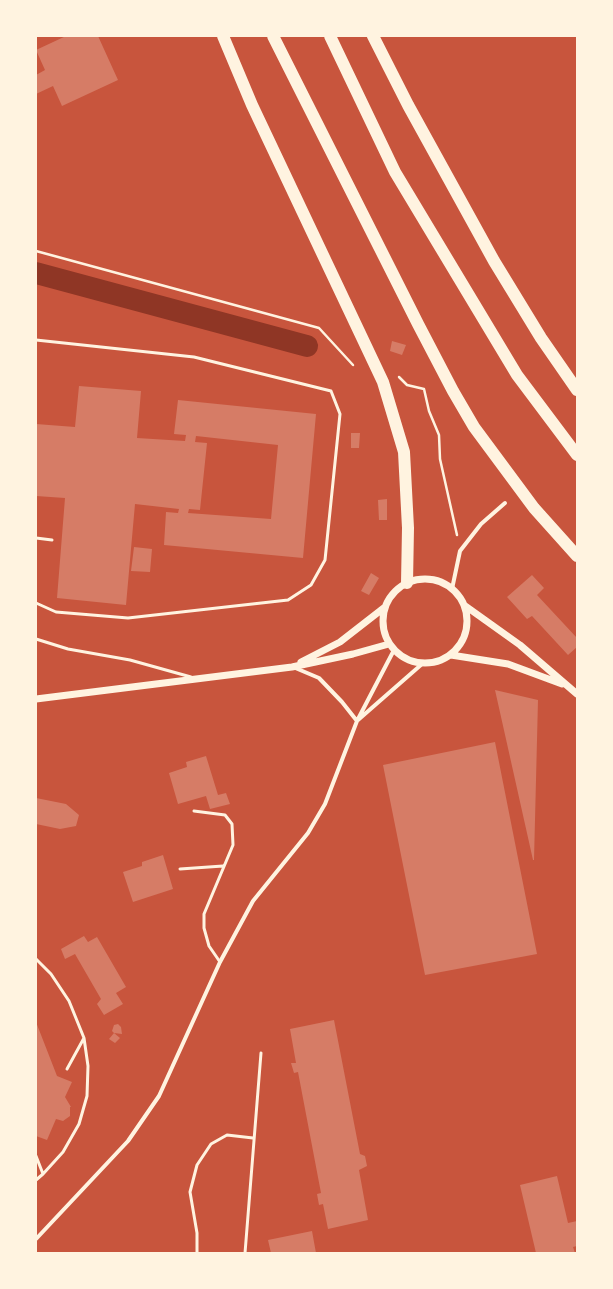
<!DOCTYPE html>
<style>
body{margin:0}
#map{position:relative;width:613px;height:1289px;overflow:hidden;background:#c8553d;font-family:"Work Sans",sans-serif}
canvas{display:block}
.frame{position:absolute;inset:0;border:37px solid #fff3e0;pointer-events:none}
</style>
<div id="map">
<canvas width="613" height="1289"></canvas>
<div class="frame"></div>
</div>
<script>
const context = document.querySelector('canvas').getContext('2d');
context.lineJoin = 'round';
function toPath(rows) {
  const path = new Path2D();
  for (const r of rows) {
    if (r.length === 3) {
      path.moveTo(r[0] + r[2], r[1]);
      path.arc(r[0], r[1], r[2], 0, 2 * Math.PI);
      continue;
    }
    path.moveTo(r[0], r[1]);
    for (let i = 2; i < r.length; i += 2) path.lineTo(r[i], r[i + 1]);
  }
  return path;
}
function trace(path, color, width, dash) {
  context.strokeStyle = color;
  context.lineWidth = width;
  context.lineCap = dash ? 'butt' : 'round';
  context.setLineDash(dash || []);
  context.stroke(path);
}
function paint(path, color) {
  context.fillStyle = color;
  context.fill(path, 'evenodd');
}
const canal = toPath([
 [36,273,307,346]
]);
const building = toPath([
 [66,36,98,36,118,80,62,106,53,86,36,94,36,75,45,70,36,50],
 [392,341,406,345,402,355,390,351],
 [79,386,141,391,137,438,185,441,186,435,174,434,178,400,316,414,303,558,164,545,166,512,178,513,179,509,135,504,126,605,57,598,65,498,36,496,36,424,75,427],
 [196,436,278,445,271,519,188,513,189,509,200,510,207,443,195,442],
 [351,433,360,433,359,448,351,448],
 [387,499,387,520,379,520,378,500],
 [134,547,152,549,150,572,131,571],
 [371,573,379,578,369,595,361,591],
 [532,575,544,588,537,595,577,638,577,647,568,655,532,616,527,619,507,597],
 [495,690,538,700,534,860,533,860],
 [495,742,537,954,425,975,383,765],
 [206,756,218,795,226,793,230,804,210,809,206,796,178,804,169,773,187,767,186,762],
 [36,798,66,804,79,815,76,826,60,829,36,824],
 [163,855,173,889,133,902,123,872,142,866,142,862],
 [84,936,88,942,97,937,126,987,116,993,123,1004,104,1015,97,1004,101,999,75,954,65,959,61,949],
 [334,1020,360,1154,365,1156,367,1166,359,1170,368,1220,328,1229,323,1204,319,1205,317,1194,321,1193,298,1072,294,1073,291,1063,296,1063,290,1029],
 [36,1022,57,1076,72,1082,65,1097,71,1107,70,1107,70,1116,63,1121,56,1119,47,1140,36,1136],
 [118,1024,121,1027,122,1034,114,1033,112,1031,114,1025],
 [114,1033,120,1038,115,1043,109,1039],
 [557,1176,568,1223,577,1221,577,1246,573,1247,575,1253,536,1253,520,1185],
 [312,1231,316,1253,271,1253,268,1240]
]);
const path = toPath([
 [36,251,319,328,353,365],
 [399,377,407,385,424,389,429,411,439,435,440,459,457,535]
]);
const service = toPath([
 [36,340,194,357,331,391,340,414,325,560,311,585,288,600,128,618,56,612,36,603],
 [36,538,52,540],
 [36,639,68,649,130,660,191,677],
 [194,811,225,815,232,824,233,845,204,914,204,928,209,946,220,962],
 [180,869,223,866],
 [36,959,51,974,69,1001,84,1038,67,1069],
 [36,1156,43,1174,63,1152,79,1124,87,1096,88,1066,84,1038],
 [36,1180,43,1174],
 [197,1253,197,1233,190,1192,197,1165,211,1144,227,1135,253,1138],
 [245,1253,261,1053]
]);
const minor = toPath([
 [452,589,460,551,481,524,505,503],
 [293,667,319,678,342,702,357,721],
 [358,720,422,664],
 [36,1239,128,1141,159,1096,220,962,253,901,308,833,325,804,357,721,394,650]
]);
const tertiary = toPath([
 [425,621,42],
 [464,605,520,645,577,694],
 [451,655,508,664,562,684],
 [301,662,340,642,385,607],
 [36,699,292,667,353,654,389,644]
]);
const motorway = toPath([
 [223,36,252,105,383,382,404,452,408,528,407,583],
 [273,36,418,324,453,391,474,427,534,508,577,556],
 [330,36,395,172,517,375,577,455],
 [373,36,408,105,494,261,541,338,577,390]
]);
trace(canal, '#8f3625', 22);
paint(building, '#d67c66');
trace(path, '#fff3e0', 2.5);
trace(service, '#fff3e0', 3);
trace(minor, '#fff3e0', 4);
trace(tertiary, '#fff3e0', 7);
trace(motorway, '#fff3e0', 12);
</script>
